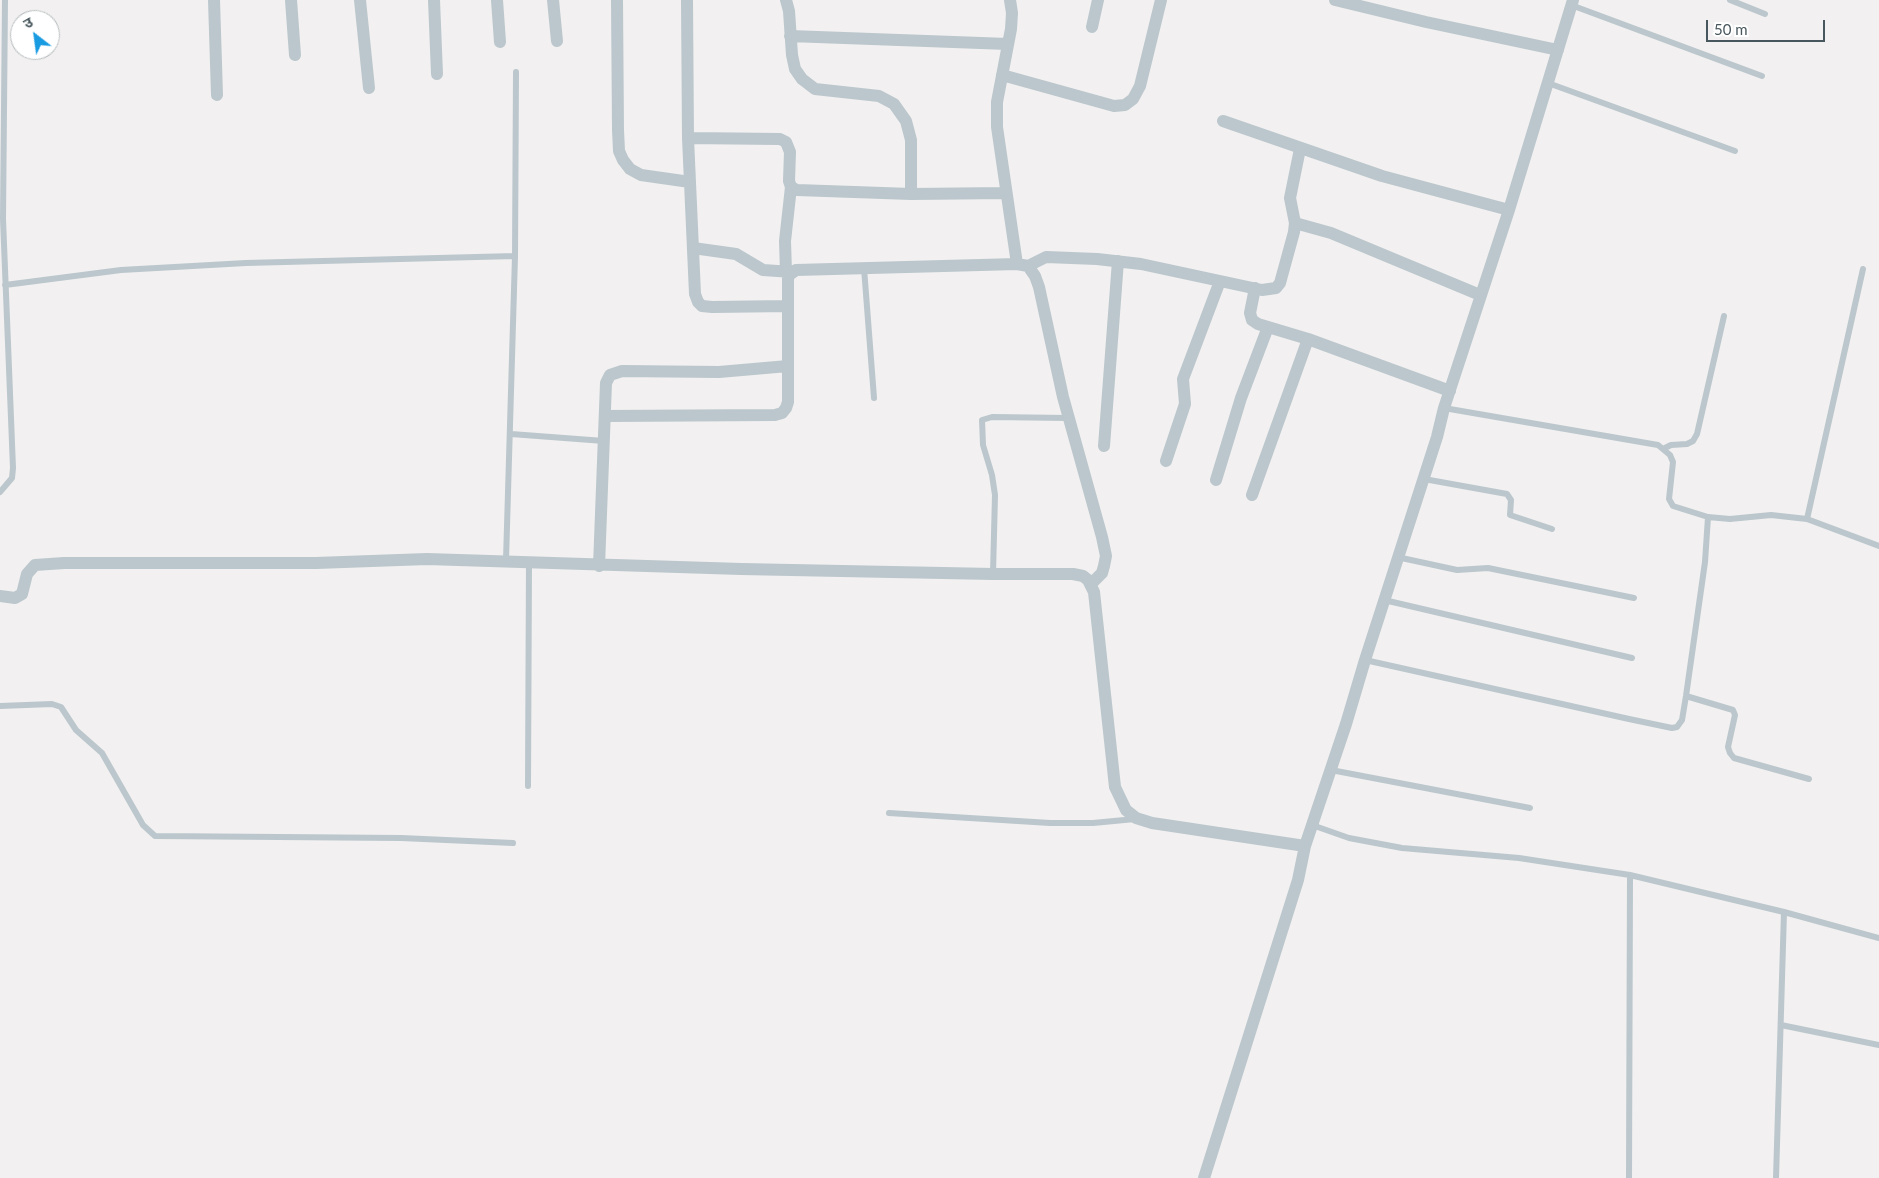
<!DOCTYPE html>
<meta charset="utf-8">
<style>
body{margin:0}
#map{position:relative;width:1879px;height:1178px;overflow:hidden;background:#f2f0f0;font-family:Lato,"Noto Sans Devanagari",sans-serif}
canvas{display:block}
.north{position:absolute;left:10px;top:10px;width:50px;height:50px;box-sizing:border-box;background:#fff;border:1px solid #b6bcbe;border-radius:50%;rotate:330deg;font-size:14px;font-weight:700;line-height:20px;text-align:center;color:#48575d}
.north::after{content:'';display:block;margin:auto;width:18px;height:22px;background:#199be2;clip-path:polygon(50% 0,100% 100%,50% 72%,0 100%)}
.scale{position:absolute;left:1706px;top:20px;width:119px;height:22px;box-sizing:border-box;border:2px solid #48575d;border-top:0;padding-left:6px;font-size:15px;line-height:18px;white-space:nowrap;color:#48575d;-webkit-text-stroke:4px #fff;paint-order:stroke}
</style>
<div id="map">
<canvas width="1879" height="1178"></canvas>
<div class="north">उ</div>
<div class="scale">50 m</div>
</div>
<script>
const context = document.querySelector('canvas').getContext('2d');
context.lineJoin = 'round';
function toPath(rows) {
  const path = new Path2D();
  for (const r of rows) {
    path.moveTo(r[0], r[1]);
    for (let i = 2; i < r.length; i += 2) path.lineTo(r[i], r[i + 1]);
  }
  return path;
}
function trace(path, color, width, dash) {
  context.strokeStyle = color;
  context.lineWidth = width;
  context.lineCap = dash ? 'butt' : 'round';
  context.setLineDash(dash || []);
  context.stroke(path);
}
const lane = toPath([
 [1730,0,1765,14],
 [1571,5,1762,76],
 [1548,83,1735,151],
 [864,268,874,398],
 [5,285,121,270,246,263,515,256],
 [1444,408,1658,445,1670,455,1673,462,1669,499,1673,506,1708,517,1730,519,1771,515,1807,519,1879,546],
 [511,434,604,441],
 [1665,448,1671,445,1687,444,1693,441,1697,434,1724,316],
 [1424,479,1507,494,1511,500,1510,515,1552,529],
 [0,492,12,478,13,468,3,219,5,0],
 [1807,519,1863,269],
 [1397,557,1457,570,1488,568,1634,598],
 [506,560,515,256,516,72],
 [993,574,995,495,992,475,983,445,982,420,992,417,1068,418],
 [1384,600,1632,658],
 [1365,660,1629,719,1672,728,1677,727,1682,720,1686,696,1705,562,1708,517],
 [1686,696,1733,710,1735,715,1728,747,1730,753,1734,758,1809,779],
 [0,706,52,704,61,707,76,730,102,753,143,825,155,836,401,838,513,843],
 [1331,770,1530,808],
 [528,786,529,561],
 [889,813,1050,823,1093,823,1135,819],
 [1312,825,1349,838,1402,848,1519,858,1630,875,1784,912,1879,938],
 [1781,1025,1879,1045],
 [1629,1178,1630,875],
 [1776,1178,1784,912]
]);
const street = toPath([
 [214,0,217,95],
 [291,0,295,55],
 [360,0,369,88],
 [434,0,437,74],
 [497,0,500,42],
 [553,0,557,41],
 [617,0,618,130,619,151,623,160,630,169,641,175,690,182],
 [687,0,688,138,695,294,698,302,702,306,712,307,788,306],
 [786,0,789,11,792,55,795,69,802,79,815,89,879,96,894,104,906,121,911,140,911,194],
 [1010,0,1012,13,1011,29,997,102,997,127,1017,264],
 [1335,0,1426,22,1558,50],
 [1092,27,1098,0],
 [790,36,1008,44],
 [1002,75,1114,106,1125,105,1133,99,1140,86,1161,0],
 [1223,121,1382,176,1509,210],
 [688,138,780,139,786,142,790,152,789,181,791,187,797,190,911,194,1006,193],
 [1295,223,1331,233,1480,295],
 [693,248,736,254,763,270,792,272],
 [1028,266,1046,257,1097,259,1141,264,1262,290,1276,288,1280,283,1294,232,1295,223,1290,198,1300,149],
 [786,272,785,241,791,187],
 [1255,288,1250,313,1252,320,1258,324,1308,339,1450,391],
 [605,416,775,415,782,413,786,408,788,402,788,279,789,275,796,270,1017,264,1028,266,1035,276,1039,287,1063,397,1102,537,1106,556,1104,566,1102,573,1091,584],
 [1104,446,1118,261],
 [1166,461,1185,404,1183,379,1220,281],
 [1216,480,1241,398,1268,327],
 [1252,495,1308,339],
 [599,566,606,383,610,375,622,371,719,372,788,366],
 [0,596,15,598,22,594,27,574,35,565,64,563,316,563,427,559,741,569,993,574,1073,574,1083,576,1088,580,1094,592,1115,787,1126,810,1136,818,1152,823,1305,846],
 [1204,1178,1298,880,1305,846,1346,724,1365,660,1437,437,1444,408,1509,210,1573,0]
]);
trace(lane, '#bbc7cc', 6);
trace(street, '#bbc7cc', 12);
</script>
